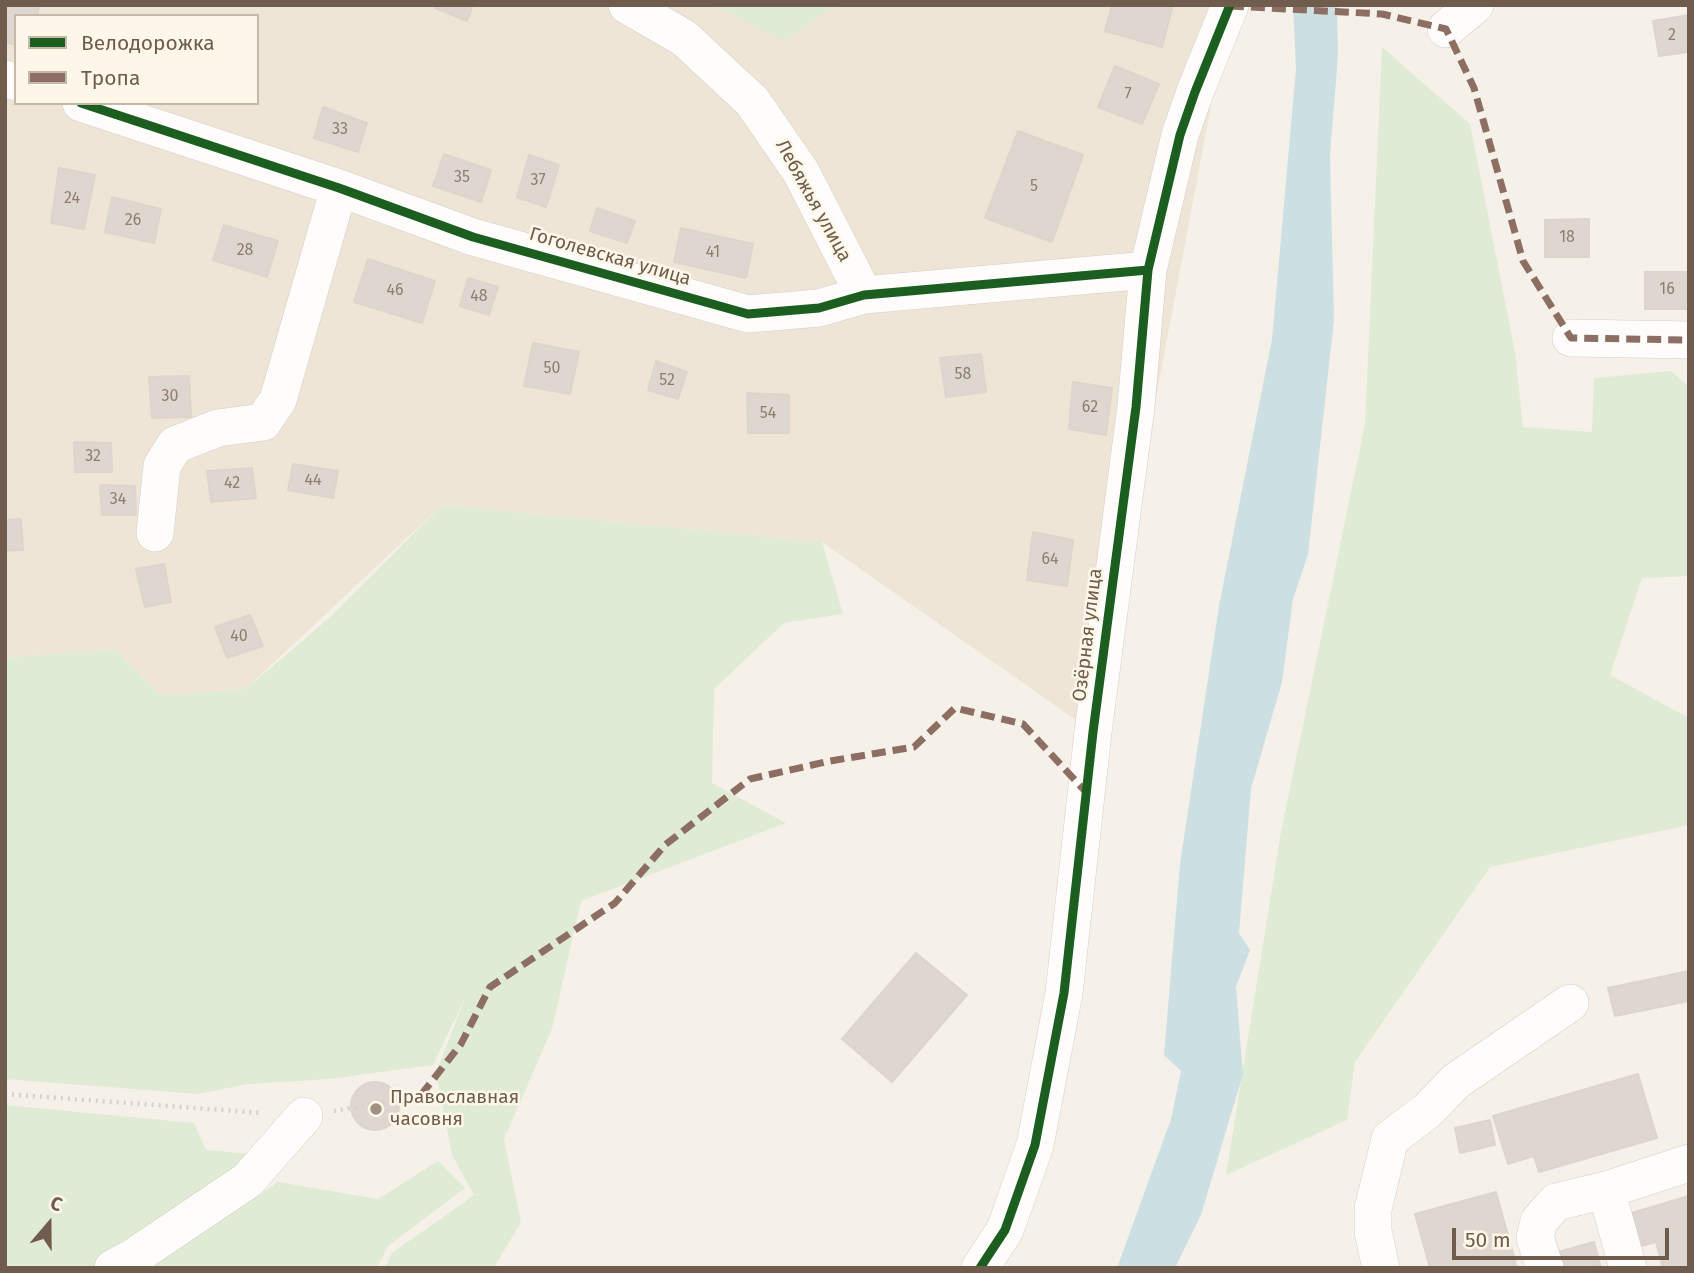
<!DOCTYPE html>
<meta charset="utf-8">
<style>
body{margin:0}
#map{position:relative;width:1694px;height:1273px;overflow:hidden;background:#f5f1e9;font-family:"Fira Sans",sans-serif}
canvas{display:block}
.frame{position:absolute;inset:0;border:7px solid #705c4c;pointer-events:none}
.legend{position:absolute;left:14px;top:14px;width:245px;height:91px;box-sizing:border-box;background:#fdf7e9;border:2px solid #c5b9aa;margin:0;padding:9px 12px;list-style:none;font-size:21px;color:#705c4c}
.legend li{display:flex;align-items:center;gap:14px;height:35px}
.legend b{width:35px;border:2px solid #c5b9aa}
.north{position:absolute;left:14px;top:1189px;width:70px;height:70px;-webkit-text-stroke:5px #fdf7e9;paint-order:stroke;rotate:20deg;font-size:19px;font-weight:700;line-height:28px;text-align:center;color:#705c4c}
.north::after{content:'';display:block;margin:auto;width:24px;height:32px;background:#705c4c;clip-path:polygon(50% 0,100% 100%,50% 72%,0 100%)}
.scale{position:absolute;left:1452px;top:1228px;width:217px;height:32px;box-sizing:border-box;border:4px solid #705c4c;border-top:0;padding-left:9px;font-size:21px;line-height:24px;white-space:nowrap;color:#705c4c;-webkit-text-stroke:5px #fdf7e9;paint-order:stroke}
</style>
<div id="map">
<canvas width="1694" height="1273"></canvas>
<div class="frame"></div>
<ul class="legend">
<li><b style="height:9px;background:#1b5e20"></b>Велодорожка</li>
<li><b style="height:9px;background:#8d6e63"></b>Тропа</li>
</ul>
<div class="north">С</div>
<div class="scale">50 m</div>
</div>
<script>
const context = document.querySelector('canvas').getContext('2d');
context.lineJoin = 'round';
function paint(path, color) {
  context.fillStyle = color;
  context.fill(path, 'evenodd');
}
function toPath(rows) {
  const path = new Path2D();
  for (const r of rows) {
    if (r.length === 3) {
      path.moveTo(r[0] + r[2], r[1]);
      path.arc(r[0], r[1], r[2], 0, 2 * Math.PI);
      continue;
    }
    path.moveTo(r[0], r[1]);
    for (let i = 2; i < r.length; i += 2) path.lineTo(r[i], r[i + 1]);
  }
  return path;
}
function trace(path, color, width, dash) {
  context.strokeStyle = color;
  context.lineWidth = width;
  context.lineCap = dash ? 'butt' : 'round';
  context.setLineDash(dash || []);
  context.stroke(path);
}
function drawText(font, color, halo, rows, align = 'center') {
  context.font = font + ' "Fira Sans",sans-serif';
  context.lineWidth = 5;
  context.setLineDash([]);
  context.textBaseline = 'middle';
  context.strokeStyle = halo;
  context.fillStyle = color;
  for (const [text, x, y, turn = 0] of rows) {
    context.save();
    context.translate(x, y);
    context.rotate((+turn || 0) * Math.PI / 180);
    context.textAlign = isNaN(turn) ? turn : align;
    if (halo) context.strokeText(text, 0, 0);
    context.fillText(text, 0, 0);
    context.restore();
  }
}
const residential = toPath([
 [5,5,726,5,784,41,836,5,1230,5,1093,732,822,542,442,505,246,689,160,695,115,649,5,658],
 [16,16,257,16,257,103,16,103]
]);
const green = toPath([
 [714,5,836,5,784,41],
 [1382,47,1470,124,1515,352,1523,427,1592,432,1594,378,1671,371,1689,387,1689,576,1642,578,1610,675,1689,718,1689,825,1490,867,1355,1062,1347,1120,1226,1175,1281,832,1365,424],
 [442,505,822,542,843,614,784,623,714,689,712,783,786,823,581,901,552,1029,504,1139,521,1222,494,1268,385,1268,392,1253,474,1195,452,1155,436,1072,466,996,433,1065,330,1079,249,1084,197,1094,5,1079,5,658,115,649,160,695,246,689,328,619],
 [5,1105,194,1123,206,1150,252,1154,113,1256,91,1268,5,1268],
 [438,1161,465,1188,388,1246,377,1268,148,1268,278,1182,378,1199]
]);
const water = toPath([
 [1293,5,1337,5,1338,56,1330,154,1334,320,1308,555,1293,599,1282,682,1251,789,1239,933,1250,950,1236,987,1243,1074,1201,1215,1175,1268,1117,1268,1171,1119,1181,1071,1164,1055,1180,864,1219,606,1272,339,1296,69]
]);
const building = toPath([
 [5,5,39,5,37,16,16,16,16,45,5,42,5,5],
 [436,5,473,5,467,21,435,8,436,5],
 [1112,5,1173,5,1162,47,1105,31,1112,5],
 [1689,15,1689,52,1659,56,1653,21,1689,15],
 [1115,66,1159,84,1142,124,1098,107,1115,66],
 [323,107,367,123,358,152,314,138,323,107],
 [1018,131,1083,155,1052,242,985,218,1018,131],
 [444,154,491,170,481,202,433,186,444,154],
 [529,155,559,165,546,207,517,197,529,155],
 [59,168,95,175,84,229,51,223,59,168],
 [112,197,161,209,154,243,105,232,112,197],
 [597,208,635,221,627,243,590,231,597,208],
 [1589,219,1589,257,1545,257,1545,220,1589,219],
 [224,225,278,241,267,277,213,260,224,225],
 [681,228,753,244,746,278,674,262,681,228],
 [368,259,435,281,422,323,354,302,368,259],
 [1645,272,1689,272,1689,309,1645,309,1645,272],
 [468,278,498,287,489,315,460,306,468,278],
 [533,343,579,352,570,394,524,386,533,343],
 [981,354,986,392,946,397,940,358,981,354],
 [656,361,687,372,678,399,648,390,656,361],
 [189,376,191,417,152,418,149,377,189,376],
 [1073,382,1112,388,1106,435,1069,429,1073,382],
 [747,393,789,395,789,433,748,433,747,393],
 [74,442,111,443,112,472,75,472,74,442],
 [293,464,338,471,333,498,288,490,293,464],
 [252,468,256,498,211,502,207,471,252,468],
 [100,485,135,486,136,515,102,515,100,485],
 [21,519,23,550,5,551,5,520,21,519],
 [1033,532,1073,540,1067,586,1027,580,1033,532],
 [164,564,171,602,145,607,136,569,164,564],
 [250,615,263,646,227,658,215,627,250,615],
 [916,953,967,995,892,1082,842,1039,916,953],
 [1689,971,1689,1001,1615,1016,1608,988,1689,971],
 [1638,1074,1657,1138,1539,1172,1534,1156,1508,1164,1493,1116,1638,1074],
 [375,1106,24],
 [1490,1120,1495,1145,1460,1153,1455,1128,1490,1120],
 [1496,1192,1517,1268,1430,1268,1415,1214,1496,1192],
 [1689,1196,1689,1268,1663,1268,1656,1242,1638,1247,1628,1214,1689,1196],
 [1594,1242,1601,1268,1563,1268,1558,1252,1594,1242]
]);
const path = toPath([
 [5,1094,263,1113],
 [334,1111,421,1095]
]);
const minor = toPath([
 [627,5,684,38,752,101,801,172,864,295],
 [1446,29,1475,5],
 [5,79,16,82],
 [81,103,339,188,473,237,748,314,819,308,864,295,1148,270],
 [1571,338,1689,340],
 [155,533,162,466,175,445,218,428,263,422,278,400,339,188],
 [1606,1190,1628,1268],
 [113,1268,132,1258,248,1180,304,1116],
 [980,1268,1005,1230,1035,1145,1064,993,1093,732,1136,407,1148,270,1180,135,1195,92,1230,5],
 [1381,1268,1373,1231,1373,1209,1390,1139,1428,1110,1456,1081,1570,1003],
 [1545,1268,1535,1238,1539,1221,1556,1202,1606,1190,1689,1163]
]);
const quiet = toPath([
 [1230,6,1382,14,1446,29,1474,88,1523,261,1571,338,1689,340],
 [421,1095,461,1044,490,987,615,903,665,845,750,779,830,761,914,747,955,708,1023,724,1086,792]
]);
const cycleway = toPath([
 [81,103,339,188,473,237,748,314,819,308,864,295,1148,270],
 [980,1268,1005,1230,1035,1145,1064,993,1093,732,1136,407,1148,270,1180,135,1195,92,1230,5]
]);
const markers = [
 [376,1109,7,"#9f9083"]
];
const numberNames = [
 ["2",1672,36],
 ["7",1128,95],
 ["33",340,130],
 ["35",462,178],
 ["37",538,181],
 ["5",1034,187],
 ["24",72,199],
 ["26",133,221],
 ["18",1567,238],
 ["28",245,251],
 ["41",713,253],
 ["16",1667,290],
 ["46",395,291],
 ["48",479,297],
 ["50",552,369],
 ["58",963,375],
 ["52",667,381],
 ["30",170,397],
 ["62",1090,408],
 ["54",768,414],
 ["32",93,457],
 ["44",313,481],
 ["42",232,484],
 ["34",118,500],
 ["64",1050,560],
 ["40",239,637]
];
const streetNames = [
 ["Лебяжья улица",813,201,61],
 ["Гоголевская улица",610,257,16],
 ["Озёрная улица",1088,635,-83]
];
const poiNames = [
 ["Православная",390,1098],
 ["часовня",390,1120]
];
paint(residential, '#eee5d7');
paint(green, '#e0ebd5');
paint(water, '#cce0e4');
paint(building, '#ded7cf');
trace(building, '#ddd5cc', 2);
trace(minor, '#d4cec7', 38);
trace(path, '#d6d0ca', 4.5, [2, 5]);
trace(minor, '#fefdfc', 37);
trace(quiet, '#8d6e63', 7, [14, 7]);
trace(cycleway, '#1b5e20', 9);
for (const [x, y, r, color] of markers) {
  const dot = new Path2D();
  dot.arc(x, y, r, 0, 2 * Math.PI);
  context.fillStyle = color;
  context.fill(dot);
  trace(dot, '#fdf7e9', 2.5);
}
drawText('16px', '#8e7e70', null, numberNames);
drawText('19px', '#705c4c', '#fdf7e9', streetNames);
drawText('19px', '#705c4c', '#fdf7e9', poiNames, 'left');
</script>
